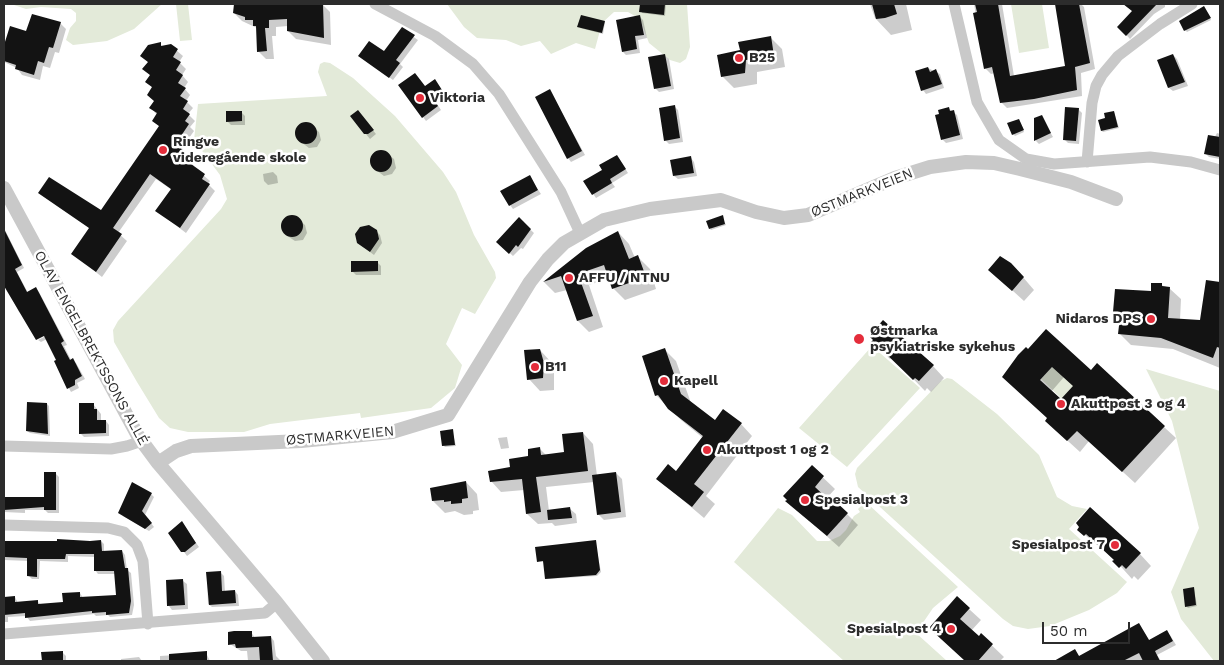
<!DOCTYPE html>
<meta charset="utf-8">
<style>
body{margin:0}
#map{position:relative;width:1224px;height:665px;overflow:hidden;background:#fff;font-family:"Work Sans",sans-serif}
canvas{display:block}
.frame{position:absolute;inset:0;border:5px solid #2c2c2c;pointer-events:none}
.scale{position:absolute;left:1042px;top:622px;width:88px;height:22px;box-sizing:border-box;border:2px solid #2c2c2c;border-top:0;padding-left:6px;font-size:15px;line-height:18px;white-space:nowrap;color:#2c2c2c;-webkit-text-stroke:4px #fff;paint-order:stroke}
</style>
<div id="map">
<canvas width="1224" height="665"></canvas>
<div class="frame"></div>
<div class="scale">50 m</div>
</div>
<script>
const context = document.querySelector('canvas').getContext('2d');
context.lineJoin = 'round';
function paint(path, color) {
  context.fillStyle = color;
  context.fill(path, 'evenodd');
}
function toPath(rows) {
  const path = new Path2D();
  for (const r of rows) {
    if (r.length === 3) {
      path.moveTo(r[0] + r[2], r[1]);
      path.arc(r[0], r[1], r[2], 0, 2 * Math.PI);
      continue;
    }
    path.moveTo(r[0], r[1]);
    for (let i = 2; i < r.length; i += 2) path.lineTo(r[i], r[i + 1]);
  }
  return path;
}
function trace(path, color, width, dash) {
  context.strokeStyle = color;
  context.lineWidth = width;
  context.lineCap = dash ? 'butt' : 'round';
  context.setLineDash(dash || []);
  context.stroke(path);
}
function drawText(font, color, halo, rows, align = 'center') {
  context.font = font + ' "Work Sans",sans-serif';
  context.lineWidth = 5;
  context.setLineDash([]);
  context.textBaseline = 'middle';
  context.strokeStyle = halo;
  context.fillStyle = color;
  for (const [text, x, y, turn = 0] of rows) {
    context.save();
    context.translate(x, y);
    context.rotate((+turn || 0) * Math.PI / 180);
    context.textAlign = isNaN(turn) ? turn : align;
    if (halo) context.strokeText(text, 0, 0);
    context.fillText(text, 0, 0);
    context.restore();
  }
}
const green = toPath([
 [11,4,162,4,134,29,107,41,73,45,66,40,70,28,76,21,76,13,71,9,41,7,26,9],
 [176,4,188,4,192,40,180,41],
 [447,4,687,4,690,47,686,59,680,63,670,60,649,43,640,19,628,12,614,12,602,23,595,49,576,43,551,54,540,41,521,46,506,40,477,38,464,27],
 [1011,4,1042,4,1049,48,1019,53],
 [324,62,330,63,353,78,395,116,443,172,456,192,474,235,495,272,496,278,475,314,462,308,446,344,462,365,455,388,431,408,361,418,360,413,270,424,244,432,188,432,170,428,159,418,137,382,114,342,113,330,118,321,221,209,227,199,220,175,194,140,198,104,327,96,318,72,320,64],
 [872,346,920,388,847,467,799,428],
 [1053,366,1074,386,1062,399,1041,379],
 [1146,369,1220,391,1220,661,1214,661,1181,619,1171,592,1199,528,1172,421],
 [947,378,952,379,997,414,1039,455,1057,497,1072,506,1087,509,1069,529,1127,582,1117,593,1089,610,1050,626,1028,629,1013,626,1003,619,858,487,855,474,857,468,941,381],
 [864,503,868,504,958,587,933,608,916,633,947,661,844,661,734,562,778,508,792,515,817,541,829,541,840,536,846,530,854,516,860,512,858,509]
]);
const shadow = toPath([
 [236,4,322,4,330,12,331,45,296,39,288,31,288,26,276,27,276,36,272,36,274,59,266,59,258,51,257,28,242,21,234,13],
 [641,4,666,4,665,16,642,13],
 [870,4,906,4,912,30,891,35,875,18],
 [974,4,1002,4,1014,76,1066,67,1056,5,1081,4,1084,7,1095,69,1081,73,1082,96,1007,108,1001,102,995,73,991,74,985,68],
 [1125,4,1165,4,1165,7,1154,14,1130,39,1119,27,1133,11],
 [1205,9,1211,20,1187,32,1185,30],
 [582,16,605,22,603,34,580,28],
 [640,17,643,20,647,38,638,40,640,53,626,55,623,52],
 [60,23,66,29,59,53,55,52,50,68,43,66,40,80,22,75,17,68,4,62,4,49,10,27,27,32],
 [402,29,418,40,400,64,403,67,393,80,364,59,384,53],
 [771,38,782,49,785,67,757,72,757,84,734,88,722,76,741,51],
 [160,44,163,47,170,45,183,56,179,62,186,69,182,75,188,82,184,88,190,95,186,101,193,108,188,114,195,121,190,127,194,131,182,148,195,168,210,181,208,184,215,191,186,233,157,211,172,190,156,179,118,233,127,241,102,277,73,254,160,127,153,121,157,115,151,108,155,102,153,88,146,82,151,76,144,69,149,63,142,56],
 [1173,55,1177,59,1188,86,1173,91,1169,88,1159,60],
 [665,56,669,59,674,89,659,92,655,88],
 [928,68,940,74,944,88,926,94,923,90],
 [438,85,445,94,435,101,441,110,426,121,423,117,425,88],
 [550,91,585,155,571,162,568,158],
 [674,106,678,110,683,142,669,144,665,140],
 [948,108,957,115,963,139,946,143,942,139],
 [1078,109,1082,113,1079,144,1068,143,1064,139],
 [241,112,245,116,245,125,231,125,227,121],
 [1114,112,1119,128,1103,132,1102,131,1106,119],
 [361,116,376,134,370,139,352,117],
 [1041,116,1053,137,1039,144,1036,141,1036,119],
 [1020,122,1024,132,1015,136,1013,134],
 [308,123,319,132,321,140,317,147,309,148,297,139,296,131,300,124],
 [1217,133,1220,134,1220,159,1209,157,1206,154],
 [383,151,394,159,396,168,392,174,384,176,372,167,370,159,375,152],
 [617,156,628,173,612,183,615,187,596,198,585,182,604,170],
 [691,158,694,162,697,176,678,179,674,176],
 [273,172,277,176,278,183,268,185,264,181,263,174],
 [529,176,541,194,513,209,510,205],
 [294,216,305,225,307,233,303,240,295,241,283,233,282,224,286,217],
 [722,217,726,225,711,230,710,229],
 [519,219,534,233,523,249,521,248,513,256,498,242],
 [4,228,24,268,17,272,28,293,36,289,39,292,67,345,64,346,71,360,76,363,85,379,77,383,79,388,71,392,55,362,58,360,47,339,41,342,38,340,50,334,19,312,5,285,11,282,4,267],
 [376,231,380,235,382,243,374,255,358,243],
 [618,232,629,244,635,258,638,257,650,269,656,289,625,300,613,288,610,278,589,285,603,327,589,332,578,321,567,290,555,293,544,282,587,249],
 [377,262,381,266,381,275,356,275,352,271],
 [1022,276,1034,290,1024,301,1002,281],
 [1207,282,1220,283,1220,368,1173,349,1131,345,1119,333,1121,320,1115,311,1152,292,1161,285,1169,288,1181,299,1180,320,1201,322],
 [872,342,933,366,944,378,931,392,927,388,925,391,892,357,890,359],
 [664,349,676,361,691,403,715,422,741,424,752,436,706,496,715,504,704,518,658,479,677,472,703,438,681,420,656,395],
 [540,350,551,362,554,369,554,390,540,391,529,379],
 [1019,356,1091,372,1164,427,1176,438,1135,483,1089,441,1080,452,1058,432,1048,419],
 [1064,377,1074,386,1061,401,1051,392],
 [47,404,49,406,50,436,30,433,27,431],
 [93,404,101,414,101,421,106,421,109,425,109,436,84,437,80,433],
 [452,430,456,446,445,447,444,446],
 [583,433,593,444,597,476,616,473,622,479,626,517,604,520,598,514,594,482,546,487,549,511,570,509,576,514,577,523,555,526,552,523,538,524,527,514,524,490,501,492,491,481,530,458,540,449,547,456,565,454],
 [507,437,509,448,501,449,498,438],
 [812,467,835,489,826,499,847,514,858,525,839,547,787,501],
 [55,473,59,477,59,513,48,513,45,510,25,510,25,513,4,512,4,498,45,498],
 [466,482,477,494,479,510,473,511,473,514,464,515,455,511,445,513,433,501],
 [151,494,154,497,145,515,154,527,149,531,123,516],
 [185,527,199,547,187,556,170,533],
 [1079,530,1140,554,1151,566,1138,580,1134,576,1132,579,1115,560],
 [4,541,101,541,104,544,104,552,122,551,125,555,127,570,131,573,134,605,132,615,110,617,108,615,96,616,94,614,30,621,26,616,8,617,8,622,4,622,4,598,15,597,18,603,37,601,41,605,64,603,80,593,83,598,117,596,115,574,98,574,95,570,95,557,68,556,68,562,40,561,39,579,32,579,29,576,29,561,4,560],
 [595,541,601,572,597,576,546,579,545,562,538,561],
 [220,572,224,576,225,592,235,591,238,595,239,606,212,607,208,604,207,573],
 [183,581,187,584,188,609,172,610,169,606,167,582],
 [1194,589,1197,606,1188,608,1186,606],
 [969,609,981,620,971,631,979,637,981,635,1004,657,1000,661,966,661,930,628],
 [1139,625,1150,641,1166,632,1170,635,1176,645,1157,655,1161,661,1056,661,1075,651,1080,657],
 [251,632,255,638,271,637,274,641,276,656,281,661,248,661,247,651,241,651,230,644],
 [62,652,66,656,66,661,43,661,43,653],
 [206,653,210,661,160,661,160,656],
 [139,657,142,661,121,661,121,659]
]);
const building = toPath([
 [234,4,323,4,324,38,287,31,287,19,269,20,269,28,265,28,267,51,257,52,256,26,253,26,253,20,245,20,245,17,233,13],
 [640,4,665,4,664,15,639,12],
 [872,4,894,4,897,14,885,18,876,19],
 [975,4,998,4,1010,76,1065,66,1055,4,1079,4,1090,63,1075,67,1077,90,1034,99,1000,103,992,67,984,69,973,13,977,12],
 [1123,4,1157,4,1126,36,1117,27,1132,11],
 [1204,6,1211,18,1184,31,1179,21],
 [32,14,61,22,53,48,49,47,44,63,38,61,34,75,15,69,16,65,4,61,4,45,10,26,26,31],
 [581,15,605,21,602,33,577,27],
 [640,15,644,35,635,36,637,49,622,52,616,20],
 [402,27,415,35,396,60,400,63,389,78,358,56,369,41,384,51],
 [771,36,774,56,746,60,745,73,721,77,717,55,740,50,738,42],
 [161,42,161,46,171,44,178,49,173,57,181,62,176,70,183,75,178,83,186,88,180,96,188,101,183,109,190,114,185,121,189,124,177,142,191,164,205,174,202,179,210,184,180,228,155,211,171,189,150,174,113,228,122,234,96,272,71,254,89,228,38,193,49,177,101,210,159,126,152,121,157,113,149,108,154,101,147,95,152,87,145,82,150,75,142,69,148,62,140,56,148,45],
 [665,54,671,86,654,89,648,57],
 [1173,54,1185,82,1168,88,1157,60],
 [928,67,930,72,936,69,942,84,921,91,915,71],
 [415,73,425,86,435,79,442,90,432,97,438,106,422,118,398,85],
 [550,89,582,151,567,159,535,97],
 [675,105,680,138,664,141,659,108],
 [949,107,950,111,954,110,960,135,941,140,935,115,939,114,938,110],
 [1065,107,1079,108,1076,141,1063,140],
 [358,110,374,130,368,134,364,134,350,116],
 [226,111,242,111,242,121,226,122],
 [1114,111,1118,127,1101,131,1098,120,1105,118,1104,113],
 [1042,115,1051,133,1034,141,1034,118],
 [1019,119,1024,130,1012,135,1007,123],
 [306,133,11],
 [1208,135,1220,137,1220,157,1204,154],
 [381,161,11],
 [617,155,626,169,610,179,612,183,592,195,583,181,602,170,599,165],
 [691,156,694,173,673,176,670,160],
 [530,175,538,190,509,206,500,191],
 [292,226,11],
 [723,215,725,224,709,229,706,221],
 [519,217,531,229,518,247,516,245,509,254,496,242],
 [369,225,377,230,379,239,370,252,357,243,355,234,360,227],
 [4,229,22,265,15,269,27,292,36,287,64,341,61,343,70,360,73,358,82,376,75,380,75,385,67,389,54,361,56,360,44,336,36,340,4,286],
 [618,231,629,259,638,255,646,277,612,289,604,265,578,274,593,316,577,321,561,276,543,282,586,248],
 [1000,256,1011,263,1024,277,1012,291,988,270],
 [351,261,378,261,378,271,351,272],
 [1206,280,1220,282,1220,348,1217,347,1213,358,1161,338,1118,334,1120,317,1116,317,1116,312,1113,312,1115,289,1151,291,1151,283,1162,283,1162,286,1170,287,1168,318,1200,320],
 [883,320,934,365,919,381,915,378,913,380,879,347,878,349,871,342,873,340,869,336],
 [1046,329,1091,370,1097,363,1165,426,1122,472,1077,431,1067,441,1045,421,1047,418,1002,377,1018,355,1026,347,1028,349],
 [1052,367,1073,386,1061,399,1040,380],
 [665,348,681,394,715,420,723,409,742,423,694,484,704,492,692,507,656,479,668,464,676,471,703,436,668,409,658,395,655,396,642,356],
 [540,349,544,363,543,378,527,380,524,350],
 [27,402,47,403,48,434,26,431],
 [79,403,94,403,94,409,97,409,97,420,106,420,106,433,79,434],
 [453,429,455,445,442,446,440,431],
 [583,432,588,471,536,477,541,512,526,514,522,479,490,482,488,471,510,467,509,459,528,456,528,449,540,447,541,455,564,452,562,434],
 [812,465,824,476,815,487,833,504,835,501,848,513,827,536,785,501,787,500,783,496],
 [44,472,56,472,56,510,44,510,44,507,4,510,4,497,44,497],
 [616,472,621,512,597,515,592,475],
 [466,481,468,498,462,499,462,503,451,504,451,501,444,502,444,500,432,501,430,488],
 [132,482,152,493,142,511,152,523,145,529,118,513],
 [570,507,572,518,548,520,547,510],
 [1090,507,1141,553,1126,569,1122,565,1119,568,1112,561,1114,560,1086,534,1084,536,1077,530,1079,527,1076,523],
 [182,521,196,543,185,552,181,552,168,533],
 [57,539,90,541,101,540,102,551,122,550,125,568,128,568,131,601,129,613,106,615,106,612,92,613,92,611,25,618,25,613,4,615,4,597,15,596,15,602,38,600,38,604,63,602,62,593,80,592,80,597,116,595,114,571,94,571,94,554,66,554,65,559,37,559,37,577,27,576,27,558,5,557,4,541,57,541],
 [596,540,600,570,596,575,545,579,543,561,537,562,535,547],
 [221,571,222,591,235,590,236,603,209,605,206,572],
 [183,579,185,605,167,606,166,580],
 [1194,587,1196,605,1185,607,1183,589],
 [957,596,970,608,960,619,979,636,981,633,993,644,978,661,965,661,929,628],
 [1139,623,1149,640,1167,630,1173,641,1155,651,1160,661,1143,661,1139,653,1123,661,1054,661,1075,649,1079,656],
 [234,631,252,631,252,637,271,636,273,661,260,661,259,647,236,648,235,644,228,645,228,632],
 [63,651,63,661,42,661,41,652],
 [207,651,207,661,169,661,169,654]
]);
const minor = toPath([
 [375,4,435,36,473,64,499,94,561,192,580,233],
 [954,4,977,102,999,140,1026,159,1054,164,1150,157,1191,162,1220,170],
 [1087,162,1092,103,1096,86,1102,75,1118,56,1160,24,1192,4],
 [4,446,111,449,127,446,142,441],
 [4,525,108,528,124,532,137,545,143,561,148,624],
 [4,634,265,613,277,603]
]);
const tertiary = toPath([
 [4,188,138,436,158,463,277,603,323,661],
 [158,463,176,451,191,446,301,441,392,432,448,415,530,282,548,259,564,243,604,220,650,209,721,200,756,212,784,218,808,215,895,178,930,167,966,162,994,163,1020,169,1071,182,1116,199]
]);
const markers = [
 [739,58,5,"#e42d3b"],
 [420,98,5,"#e42d3b"],
 [163,150,5,"#e42d3b"],
 [569,278,5,"#e42d3b"],
 [1151,319,5,"#e42d3b"],
 [859,339,6,"#e42d3b"],
 [535,367,5,"#e42d3b"],
 [664,381,5,"#e42d3b"],
 [1061,404,5,"#e42d3b"],
 [707,450,5,"#e42d3b"],
 [805,500,5,"#e42d3b"],
 [1115,545,5,"#e42d3b"],
 [951,629,5,"#e42d3b"]
];
const poiNames = [
 ["B25",749,58],
 ["Viktoria",430,98],
 ["Ringve",173,142],
 ["videregående skole",173,158],
 ["AFFU / NTNU",579,278],
 ["Nidaros DPS",1141,319,"right"],
 ["Østmarka",870,331],
 ["psykiatriske sykehus",870,347],
 ["B11",545,367],
 ["Kapell",674,381],
 ["Akuttpost 3 og 4",1071,404],
 ["Akuttpost 1 og 2",717,450],
 ["Spesialpost 3",815,500],
 ["Spesialpost 7",1105,545,"right"],
 ["Spesialpost 4",941,629,"right"]
];
const streetNames = [
 ["ØSTMARKVEIEN",862,193,-22],
 ["OLAV ENGELBREKTSSONS ALLÉ",91,348,61],
 ["ØSTMARKVEIEN",340,436,-5]
];
paint(green, '#e3ead9');
paint(shadow, '#0003');
paint(building, '#131313');
trace(minor, '#c9c9c9', 11);
trace(tertiary, '#c9c9c9', 14);
for (const [x, y, r, color] of markers) {
  const dot = new Path2D();
  dot.arc(x, y, r, 0, 2 * Math.PI);
  context.fillStyle = color;
  context.fill(dot);
  trace(dot, '#fff', 2);
}
drawText('bold 14px', '#2c2c2c', '#fff', poiNames, 'left');
drawText('14px', '#2c2c2c', '#fff', streetNames);
</script>
